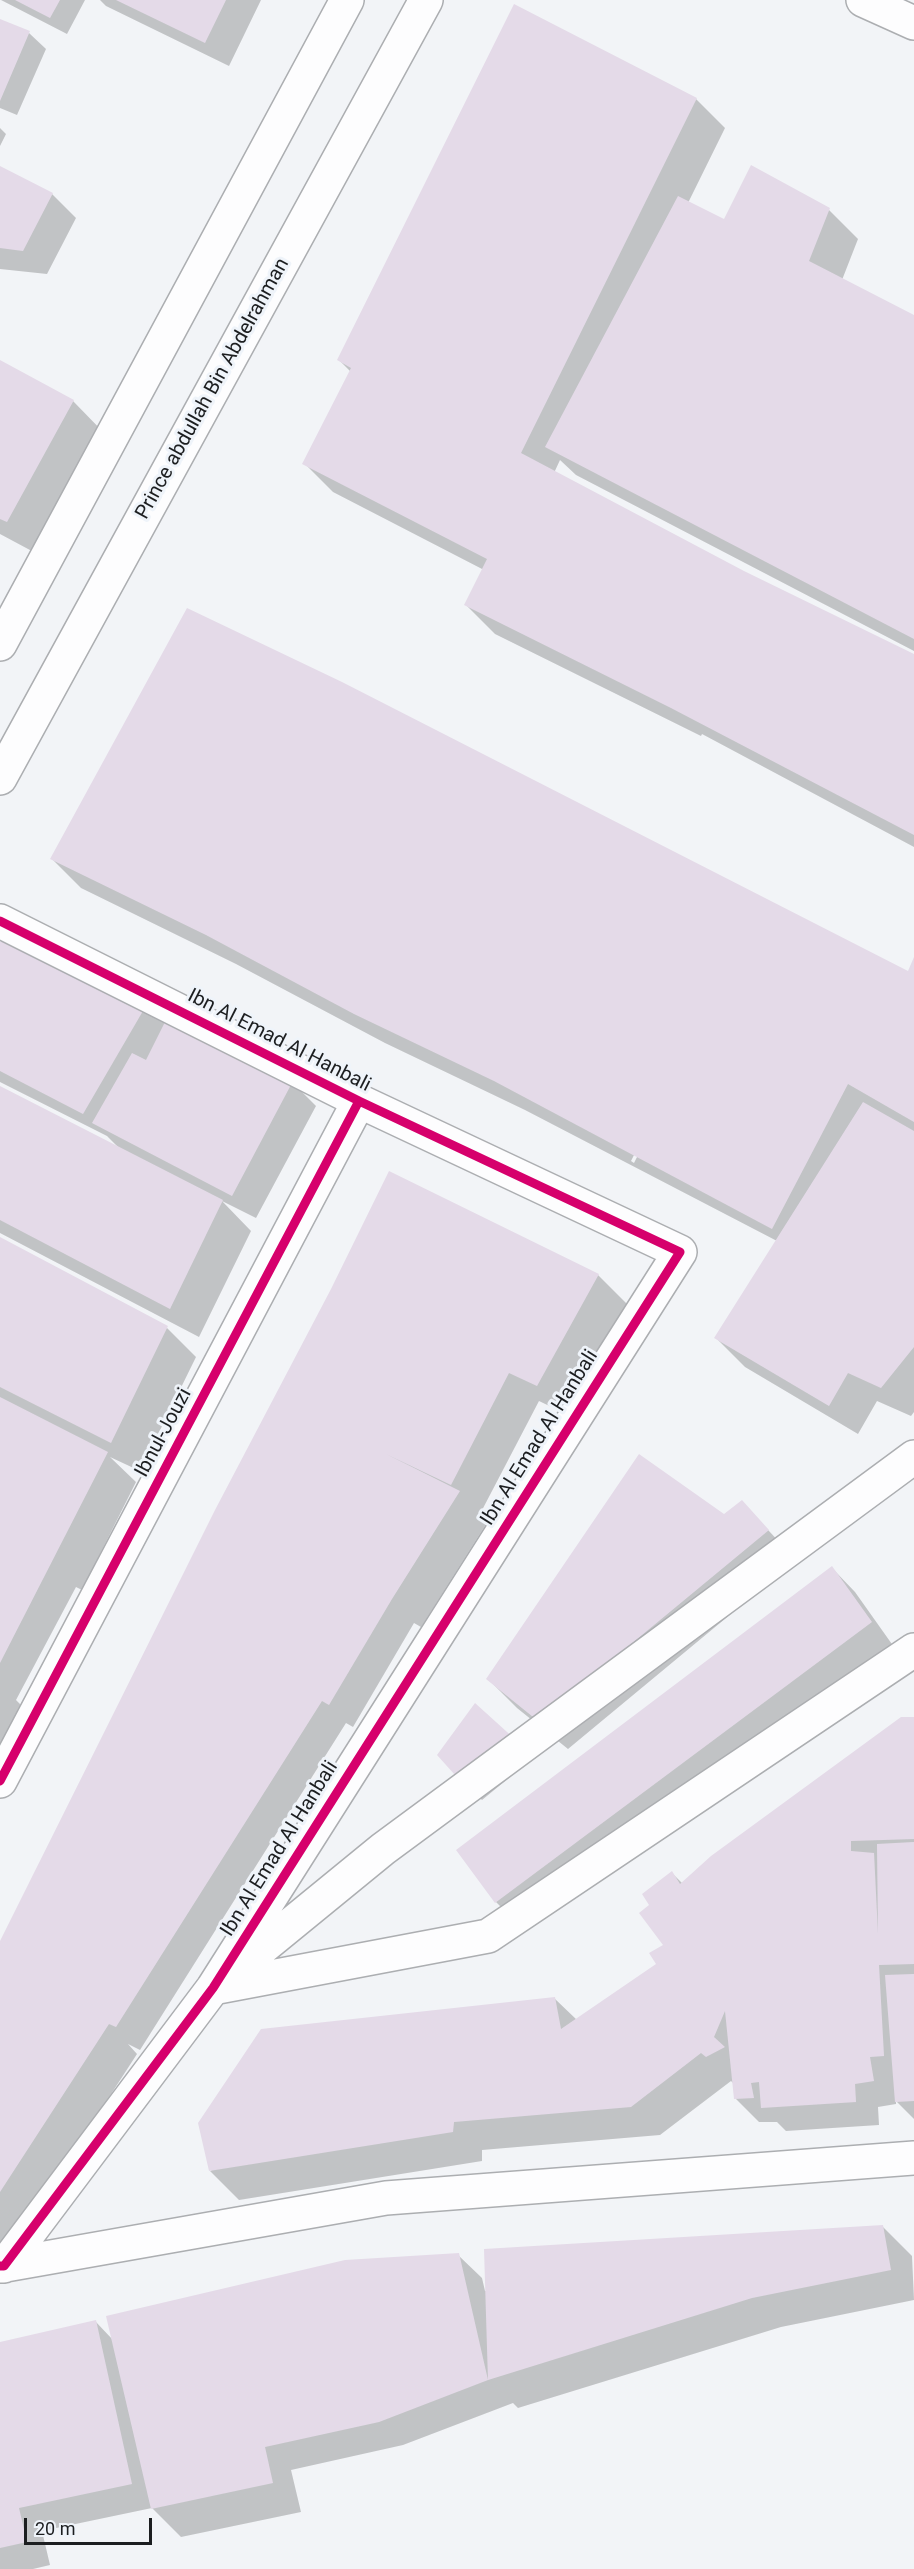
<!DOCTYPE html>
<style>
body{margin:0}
#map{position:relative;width:914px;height:2569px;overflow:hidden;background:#f2f4f7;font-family:Roboto,sans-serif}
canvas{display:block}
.scale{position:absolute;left:24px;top:2518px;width:128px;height:27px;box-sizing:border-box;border:3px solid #1c1e20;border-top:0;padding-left:8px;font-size:18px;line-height:21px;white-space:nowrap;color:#1c1e20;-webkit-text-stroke:4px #eff4fa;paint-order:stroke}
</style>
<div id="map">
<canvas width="914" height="2569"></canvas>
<div class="scale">20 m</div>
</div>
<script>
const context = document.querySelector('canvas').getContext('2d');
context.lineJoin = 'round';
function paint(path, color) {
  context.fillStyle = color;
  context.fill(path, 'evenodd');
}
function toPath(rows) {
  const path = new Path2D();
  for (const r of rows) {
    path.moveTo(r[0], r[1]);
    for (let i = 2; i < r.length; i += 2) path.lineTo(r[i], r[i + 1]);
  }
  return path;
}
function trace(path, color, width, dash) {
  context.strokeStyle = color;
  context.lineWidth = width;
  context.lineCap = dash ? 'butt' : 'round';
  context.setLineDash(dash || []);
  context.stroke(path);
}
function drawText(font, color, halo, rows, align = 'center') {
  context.font = font + ' Roboto,sans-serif';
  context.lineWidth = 6;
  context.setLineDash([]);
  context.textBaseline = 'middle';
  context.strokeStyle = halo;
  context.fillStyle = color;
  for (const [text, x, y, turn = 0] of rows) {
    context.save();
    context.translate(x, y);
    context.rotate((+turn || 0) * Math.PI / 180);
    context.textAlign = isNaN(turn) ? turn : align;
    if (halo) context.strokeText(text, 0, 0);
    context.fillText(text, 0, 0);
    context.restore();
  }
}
const shadow = toPath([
 [1,0,85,0,67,34],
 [100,0,261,0,229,66,106,6],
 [514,6,696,99,725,128,688,203,725,221,829,210,858,239,842,280,914,316,914,651,576,475,560,460,554,473,743,572,914,655,914,847,702,734,701,736,495,634,466,605,484,570,333,492,304,463,351,372,339,360],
 [0,20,29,33,46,49,17,115,0,108],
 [0,128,6,134,0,146],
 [0,167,52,194,76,218,47,274,0,269],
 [0,362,73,401,108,437,43,557,0,534],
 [187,610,342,684,909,973,914,961,914,1412,911,1416,877,1401,858,1434,745,1367,716,1338,777,1241,525,1110,385,1043,236,964,81,888,52,859],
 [758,909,761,909,634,1163,631,1161],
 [0,943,146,1005,166,1025,292,1082,316,1106,256,1218,222,1201,251,1231,199,1337,0,1233,0,1088,119,1148,107,1136,0,1082],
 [0,1239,167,1328,196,1357,140,1471,110,1457,136,1482,82,1590,76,1587,16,1700,22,1706,0,1752],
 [598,1275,627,1304,566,1414,539,1401,480,1514,488,1521,421,1627,414,1623,353,1727,346,1723,140,2050,128,2044,137,2054,8,2253,0,2250,0,1945,216,1510],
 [742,1502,796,1560,568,1749,517,1708,488,1679],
 [832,1568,855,1592,894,1647,520,1926,496,1902,458,1850],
 [914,1718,914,2119,896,2101,896,2104,878,2107,879,2125,786,2131,777,2122,759,2122,735,2098,733,2083,731,2081,660,2135,482,2150,482,2161,239,2200,210,2171,554,1998,577,2020,658,1964,665,1945,651,1906,672,1873,683,1884],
 [532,1759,482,1800,465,1784],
 [882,2226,912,2256,914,2300,781,2327,518,2408,513,2403,403,2445,291,2470,301,2512,181,2537,152,2508,42,2531,50,2565,33,2569,0,2569,0,2343,96,2322,113,2340,458,2255,482,2278,485,2291]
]);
const building = toPath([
 [15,0,60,0,50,18],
 [116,0,226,0,205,43],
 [514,4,697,98,521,453,744,571,914,654,914,835,671,708,464,605,487,559,302,464,351,368,337,360],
 [0,19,30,31,0,101],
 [751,165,830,208,809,261,914,315,914,639,545,447,678,196,724,219],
 [0,166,53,193,23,251,0,248],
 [0,360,74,400,7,522,0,519],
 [187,608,342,682,908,971,914,957,914,1122,848,1084,772,1229,494,1081,354,1014,206,935,50,859],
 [21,936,147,1004,83,1114,0,1071,0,942],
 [168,1016,293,1081,232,1196,92,1123,132,1053,146,1060],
 [0,1086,223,1200,170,1309,0,1220],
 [863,1102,914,1131,914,1347,881,1388,848,1373,829,1406,714,1338],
 [389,1171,599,1274,537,1386,509,1373,451,1485,386,1454,460,1491,392,1599,329,1705,322,1701,116,2027,109,2024,0,2192,0,1941,215,1510,331,1289],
 [0,1237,168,1326,111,1443,0,1387],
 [0,1397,108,1452,0,1663],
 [639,1454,724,1514,742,1500,769,1530,538,1721,486,1679],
 [832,1566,872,1622,495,1903,456,1850],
 [475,1703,517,1741,464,1785,437,1755],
 [901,1717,914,1717,914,1839,851,1841,851,1851,874,1853,878,1934,877,1844,914,1842,914,1964,879,1965,884,2056,870,2057,874,2081,855,2084,856,2102,761,2108,759,2082,751,2083,754,2098,734,2099,725,2011,714,2037,725,2047,706,2057,701,2053,631,2107,454,2122,453,2132,209,2171,198,2123,261,2029,555,1997,561,2029,656,1964,649,1953,663,1945,639,1913,649,1905,642,1894,672,1871,680,1884,711,1856],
 [914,1974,914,2101,895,2102,885,1975],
 [883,2225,891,2270,752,2298,488,2380,379,2422,265,2447,273,2483,151,2509,106,2316,345,2260,459,2253,488,2380,484,2249],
 [96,2320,132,2484,19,2508,27,2542,0,2548,0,2342]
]);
const minor = toPath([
 [863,0,914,23],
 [0,921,359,1101,680,1252,213,1988,4,2266],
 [0,1781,359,1101],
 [235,1970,383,1849,914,1457],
 [218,1987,488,1936,914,1650],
 [0,2266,386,2198,914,2158]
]);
const major = toPath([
 [0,644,347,0],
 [0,778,426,0]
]);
const cycleway = toPath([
 [0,921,359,1101,680,1252,213,1988,4,2266,0,2266],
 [0,1781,359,1101]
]);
const streetNames = [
 ["Prince abdullah Bin Abdelrahman",213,389,-61],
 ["Ibn Al Emad Al Hanbali",279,1041,27],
 ["Ibnul-Jouzi",164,1433,-62],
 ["Ibn Al Emad Al Hanbali",540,1438,-58],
 ["Ibn Al Emad Al Hanbali",280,1849,-58]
];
paint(shadow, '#0003');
paint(building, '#e4dae8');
trace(minor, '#acaeb1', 36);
trace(major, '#acaeb1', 36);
trace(minor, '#fdfdfe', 33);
trace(major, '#fdfdfe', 33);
trace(cycleway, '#d6006c', 9);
drawText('20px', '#1c1e20', '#eff4fa', streetNames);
</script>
